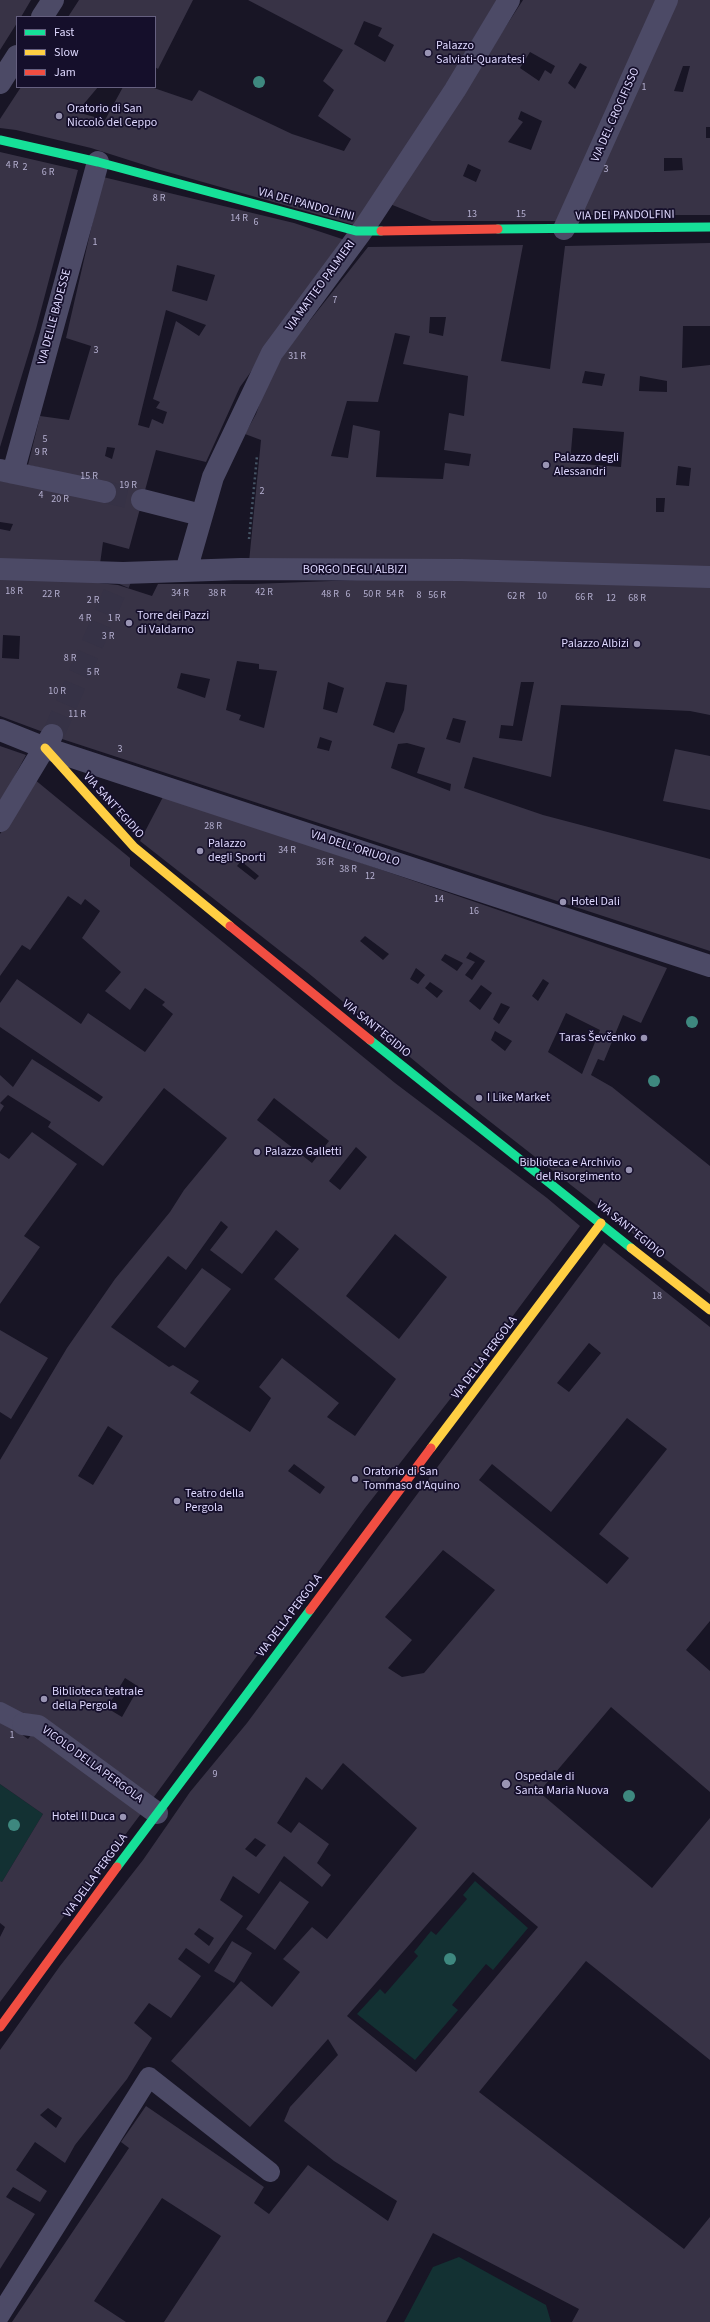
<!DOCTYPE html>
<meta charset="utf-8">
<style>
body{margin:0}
#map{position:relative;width:710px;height:2322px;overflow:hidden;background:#181525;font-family:"Source Sans 3",sans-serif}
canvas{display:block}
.legend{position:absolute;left:16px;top:16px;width:140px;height:72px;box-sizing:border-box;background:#150f2b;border:1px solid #666080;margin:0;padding:5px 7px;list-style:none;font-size:12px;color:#dfd9ff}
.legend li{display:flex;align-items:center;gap:8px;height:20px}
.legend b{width:20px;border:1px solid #666080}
</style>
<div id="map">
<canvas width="710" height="2322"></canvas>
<ul class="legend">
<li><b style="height:5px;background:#16e098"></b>Fast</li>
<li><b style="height:5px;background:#ffcf43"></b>Slow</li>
<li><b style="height:5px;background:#f24e42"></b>Jam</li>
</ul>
</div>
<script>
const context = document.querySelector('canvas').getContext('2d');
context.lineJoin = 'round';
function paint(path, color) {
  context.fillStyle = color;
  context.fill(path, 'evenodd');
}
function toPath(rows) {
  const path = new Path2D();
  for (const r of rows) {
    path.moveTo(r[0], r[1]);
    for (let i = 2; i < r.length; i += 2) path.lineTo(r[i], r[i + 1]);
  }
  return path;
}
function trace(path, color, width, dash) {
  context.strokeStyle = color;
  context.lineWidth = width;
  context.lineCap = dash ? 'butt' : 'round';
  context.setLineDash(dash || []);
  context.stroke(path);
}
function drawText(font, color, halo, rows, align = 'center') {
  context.font = font + ' "Source Sans 3",sans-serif';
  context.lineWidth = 3.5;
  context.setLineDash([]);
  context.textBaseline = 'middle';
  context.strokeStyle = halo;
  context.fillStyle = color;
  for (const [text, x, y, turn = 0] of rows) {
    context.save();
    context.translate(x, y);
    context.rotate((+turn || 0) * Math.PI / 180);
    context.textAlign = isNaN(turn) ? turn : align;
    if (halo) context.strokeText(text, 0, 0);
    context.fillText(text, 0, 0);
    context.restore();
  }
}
const green = toPath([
 [0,1784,43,1814,2,1882,0,1881],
 [475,1881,528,1928,493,1970,486,1964,452,2005,458,2010,415,2060,357,2014,380,1989,385,1994,418,1956,414,1952,431,1931,436,1935,467,1899,463,1895],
 [459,2257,546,2305,551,2322,404,2322,433,2267]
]);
const building = toPath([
 [0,0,31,0,21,17,17,17,17,23,0,50],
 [79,0,193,0,158,69,155,67,155,17,68,17],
 [248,0,497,0,442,96,358,226,157,169,91,148,16,130,0,128,0,119,21,87,98,87,77,112,105,120,123,87,151,87,192,101,199,90,292,134,344,151,351,139,318,116,334,90,323,81,343,50],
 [364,21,382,28,378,36,394,45,385,62,354,44],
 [523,0,661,0,561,221,432,221,390,204],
 [530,52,555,66,551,74,545,70,539,81,520,68],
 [580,63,587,67,575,89,568,83],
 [521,111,542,121,531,150,508,142,523,122,518,119],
 [468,164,481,170,476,182,463,176],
 [675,0,710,0,710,127,706,127,706,138,710,138,710,215,576,215],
 [683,66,690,66,683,92,674,91],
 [664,158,682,158,683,170,664,171],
 [0,152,78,170,36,329,0,447],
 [103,177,294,223,345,240,240,387,206,462,156,450,129,549,103,542,100,564,0,563,0,529,10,531,13,524,0,522,0,481,63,473,28,465,40,416,69,420,91,346,66,338],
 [177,265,215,275,207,301,172,291],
 [166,310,206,325,199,336,176,321,153,399,160,402,156,408,167,412,163,424,152,419,149,428,138,425],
 [107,447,115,448,112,459,105,456],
 [710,243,710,326,683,326,682,368,710,365,710,574,249,562,261,440,245,434,256,414,267,383,285,352,368,247,523,245,501,361,550,369,565,246],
 [430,317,446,317,443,336,429,333],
 [395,333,410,336,403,364,468,376,464,416,449,413,444,450,471,454,469,466,445,463,443,479,376,477,380,431,353,425,348,458,331,456,347,401,378,402],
 [585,371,605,374,602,386,582,383],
 [640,376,667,381,667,392,639,391],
 [573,428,624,432,621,467,570,463],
 [678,466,691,468,689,486,676,485],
 [656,498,665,498,664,512,656,512],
 [0,573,118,585,152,596,158,584,253,584,435,577,710,583,710,715,690,711,561,705,551,777,473,757,464,788,543,815,710,859,710,951,62,739,0,716],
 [3,635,20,636,19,659,2,658],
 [237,661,259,664,259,669,277,671,264,728,239,720,241,715,226,710],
 [181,673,210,679,205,698,177,688],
 [328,682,344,688,337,713,323,709],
 [386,682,407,685,404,710,394,733,373,725],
 [521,682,534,682,522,741,499,738,501,725,513,726],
 [453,718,466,721,460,743,446,739],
 [320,737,332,741,329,751,317,748],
 [407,743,425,748,417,773,451,784,450,791,391,768,398,744],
 [0,746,26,755,0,803],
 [675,749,710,756,710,810,663,801],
 [34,779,130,858,130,866,395,1083,547,1198,580,1226,465,1380,365,1508,151,1801,31,1714,20,1733,28,1739,36,1729,143,1811,0,2002,0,1937,5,1927,0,1923,0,1881,2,1882,43,1814,0,1784,0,1460,67,1348,115,1279,170,1212,184,1190,227,1138,164,1088,103,1166,48,1127,51,1122,8,1095,0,1103,4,1106,0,1112,0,1075,13,1087,32,1059,99,1102,103,1097,0,1027,0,1003,17,979,81,1024,88,1013,145,1052,173,1014,162,1005,165,1002,145,988,130,1010,105,991,121,972,82,938,100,911,85,899,81,905,68,896,30,950,22,945,0,976,0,834],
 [274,1098,329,1141,312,1163,257,1120],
 [356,1147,367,1157,340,1190,329,1181],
 [221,1221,228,1227,210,1250,242,1274,276,1230,299,1249,274,1279,396,1379,355,1436,327,1417,339,1403,282,1358,259,1387,271,1398,250,1432,190,1393,199,1381,173,1365,169,1367,111,1327,168,1256,186,1270],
 [395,1234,447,1277,399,1339,346,1296],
 [108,1426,123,1436,93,1485,78,1476],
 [294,1464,325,1487,320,1494,288,1471],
 [125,1678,139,1687,122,1717,107,1708],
 [163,797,260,828,667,968,641,1023,623,1015,604,1061,598,1059,591,1075,612,1087,710,1166,710,1294,451,1091,307,972,140,841],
 [241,861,259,876,255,880,237,866],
 [365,936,389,954,383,960,360,941],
 [470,952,485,961,472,980,465,975,475,962,466,958],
 [445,954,463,963,457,971,441,960],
 [416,968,425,975,418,984,410,979],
 [543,979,549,983,538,1001,532,996],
 [430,982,443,991,437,998,425,988],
 [481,985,492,993,480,1010,469,1001],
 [501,1003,510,1007,499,1024,493,1019],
 [566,1013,600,1030,582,1074,548,1052],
 [495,1031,512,1041,505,1051,491,1040],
 [32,1132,77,1164,24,1236,40,1247,0,1304,0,1153,9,1159],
 [604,1243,710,1327,710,1621,686,1650,710,1671,710,1792,611,1707,539,1792,652,1888,710,1818,710,2060,586,1961,479,2092,684,2249,710,2217,710,2322,572,2322,579,2309,433,2233,386,2322,164,2322,221,2236,162,2198,94,2301,126,2322,12,2322,129,2148,121,2142,146,2106,264,2187,254,2203,269,2214,308,2165,388,2221,397,2201,334,2161,284,2121,290,2107,338,2055,328,2039,250,2127,171,2061,241,1981,272,2007,300,1972,283,1959,312,1927,327,1939,417,1828,343,1763,322,1790,306,1777,277,1823,291,1833,299,1822,329,1844,317,1863,331,1875,322,1887,284,1856,259,1894,233,1876,220,1900,243,1916,209,1964,186,1948,178,1959,201,1976,171,2018,149,2003,134,2023,152,2038,127,2079,75,2145,65,2163,35,2142,16,2170,47,2191,40,2202,13,2187,6,2197,35,2214,0,2269,0,2050,60,1966,143,1860,190,1792,247,1723],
 [589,1343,601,1353,569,1392,557,1383],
 [627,1418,667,1449,599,1534,629,1558,607,1584,479,1480,492,1464,551,1512],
 [443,1550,495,1590,424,1673,402,1677,388,1668,412,1640,385,1617],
 [255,1838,266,1845,256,1857,245,1849],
 [473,1872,538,1927,416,2072,347,2016],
 [199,1928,214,1938,209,1946,194,1934],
 [48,2108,62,2118,56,2128,40,2115],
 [202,1268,231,1289,185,1348,157,1327],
 [0,1330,48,1358,11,1419,0,1412],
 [280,1881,309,1902,275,1950,246,1929],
 [232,1941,252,1953,234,1983,214,1971]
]);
const streetTunnel = toPath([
 [105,492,142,500],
 [53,735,123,573]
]);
const path = toPath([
 [249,539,257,456]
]);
const lane = toPath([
 [0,1712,23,1724],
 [0,2315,149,2077,270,2172]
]);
const street = toPath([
 [42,17,53,0],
 [0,83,17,56],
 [564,229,667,0],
 [0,470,105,492],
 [13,473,98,162],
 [142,500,201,515],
 [0,569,123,573,241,569,461,570,710,577],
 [186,571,213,477,272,353,362,231,455,90,509,0],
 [0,730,45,748,710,966],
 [0,821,52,735],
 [23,1724,38,1726,157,1813]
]);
const fast = toPath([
 [0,140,98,162,356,231,381,231],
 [498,229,710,227],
 [370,1040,631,1248],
 [117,1867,310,1610]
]);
const slow = toPath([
 [45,748,134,847,230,926],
 [631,1248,710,1310],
 [431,1448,601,1223]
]);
const jam = toPath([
 [381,231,498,229],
 [230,926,370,1040],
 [310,1610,431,1448],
 [0,2027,117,1867]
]);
const trees = [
 [259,82],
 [692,1022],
 [654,1081],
 [629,1796],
 [14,1825],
 [450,1959]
];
const markers = [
 [428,53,4,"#9994b3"],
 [59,116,4,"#9994b3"],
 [546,465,4,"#9994b3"],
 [129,623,4,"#9994b3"],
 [637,644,4,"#9994b3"],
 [200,851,4,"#9994b3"],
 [563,902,4,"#9994b3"],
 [644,1038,4,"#9994b3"],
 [479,1098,4,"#9994b3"],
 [257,1152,4,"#9994b3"],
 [629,1170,4,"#9994b3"],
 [355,1479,4,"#9994b3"],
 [177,1501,4,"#9994b3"],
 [44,1699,4,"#9994b3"],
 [506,1784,5,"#9994b3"],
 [123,1817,4,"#9994b3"]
];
const numberNames = [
 ["1",644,88],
 ["4 R",12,166],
 ["2",25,168],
 ["3",606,170],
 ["6 R",48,173],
 ["8 R",159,199],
 ["13",472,215],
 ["15",521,215],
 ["14 R",239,219],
 ["6",256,223],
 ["1",95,243],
 ["7",335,301],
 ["3",96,351],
 ["31 R",297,357],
 ["5",45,440],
 ["9 R",41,453],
 ["15 R",89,477],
 ["19 R",128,486],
 ["2",262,492],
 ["4",41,496],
 ["20 R",60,500],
 ["18 R",14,592],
 ["42 R",264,593],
 ["34 R",180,594],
 ["38 R",217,594],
 ["22 R",51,595],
 ["48 R",330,595],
 ["6",348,595],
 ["50 R",372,595],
 ["54 R",395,595],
 ["8",419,596],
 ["56 R",437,596],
 ["62 R",516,597],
 ["10",542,597],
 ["66 R",584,598],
 ["12",611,599],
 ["68 R",637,599],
 ["2 R",93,601],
 ["4 R",85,619],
 ["1 R",114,619],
 ["3 R",108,637],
 ["8 R",70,659],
 ["5 R",93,673],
 ["10 R",57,692],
 ["11 R",77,715],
 ["3",120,750],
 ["28 R",213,827],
 ["34 R",287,851],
 ["36 R",325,863],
 ["38 R",348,870],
 ["12",370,877],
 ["14",439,900],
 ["16",474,912],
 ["18",657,1297],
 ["1",12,1736],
 ["9",215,1775]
];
const poiNames = [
 ["Palazzo",436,46],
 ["Salviati-Quaratesi",436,60],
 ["Oratorio di San",67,109],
 ["Niccolò del Ceppo",67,123],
 ["Palazzo degli",554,458],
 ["Alessandri",554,472],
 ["Torre dei Pazzi",137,616],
 ["di Valdarno",137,630],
 ["Palazzo Albizi",629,644,"right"],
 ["Palazzo",208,844],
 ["degli Sporti",208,858],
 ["Hotel Dali",571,902],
 ["Taras Ševčenko",636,1038,"right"],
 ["I Like Market",487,1098],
 ["Palazzo Galletti",265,1152],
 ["Biblioteca e Archivio",621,1163,"right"],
 ["del Risorgimento",621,1177,"right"],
 ["Oratorio di San",363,1472],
 ["Tommaso d'Aquino",363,1486],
 ["Teatro della",185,1494],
 ["Pergola",185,1508],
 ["Biblioteca teatrale",52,1692],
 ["della Pergola",52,1706],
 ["Ospedale di",515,1777],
 ["Santa Maria Nuova",515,1791],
 ["Hotel Il Duca",115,1817,"right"]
];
const streetNames = [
 ["VIA DEL CROCIFISSO",616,115,-66],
 ["VIA DEI PANDOLFINI",306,205,15],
 ["VIA DEI PANDOLFINI",625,216,-1],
 ["VIA MATTEO PALMIERI",321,286,-54],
 ["VIA DELLE BADESSE",55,317,-75],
 ["BORGO DEGLI ALBIZI",355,570],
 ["VIA SANT'EGIDIO",113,806,48],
 ["VIA DELL'ORIUOLO",355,849,18],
 ["VIA SANT'EGIDIO",376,1029,39],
 ["VIA SANT'EGIDIO",630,1230,39],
 ["VIA DELLA PERGOLA",485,1358,-53],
 ["VIA DELLA PERGOLA",290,1616,-53],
 ["VICOLO DELLA PERGOLA",92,1765,36],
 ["VIA DELLA PERGOLA",96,1876,-54]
];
paint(green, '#133133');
paint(building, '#383346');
trace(streetTunnel, '#363246', 22, [22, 11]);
trace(path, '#465566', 2.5, [2, 3]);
trace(lane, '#4c4a66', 20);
trace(street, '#4c4a66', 22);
trace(fast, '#16e098', 9);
trace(slow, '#ffcf43', 9);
trace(jam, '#f24e42', 9);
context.fillStyle = '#3e887f';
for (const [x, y] of trees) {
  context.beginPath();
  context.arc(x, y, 6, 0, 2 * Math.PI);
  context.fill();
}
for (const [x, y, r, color] of markers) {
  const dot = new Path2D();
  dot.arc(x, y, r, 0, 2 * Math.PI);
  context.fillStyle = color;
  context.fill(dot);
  trace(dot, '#150f2b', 1.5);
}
drawText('10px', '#b5b0d1', null, numberNames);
drawText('12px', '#dfd9ff', '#150f2b', poiNames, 'left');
drawText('12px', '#dfd9ff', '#150f2b', streetNames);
</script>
